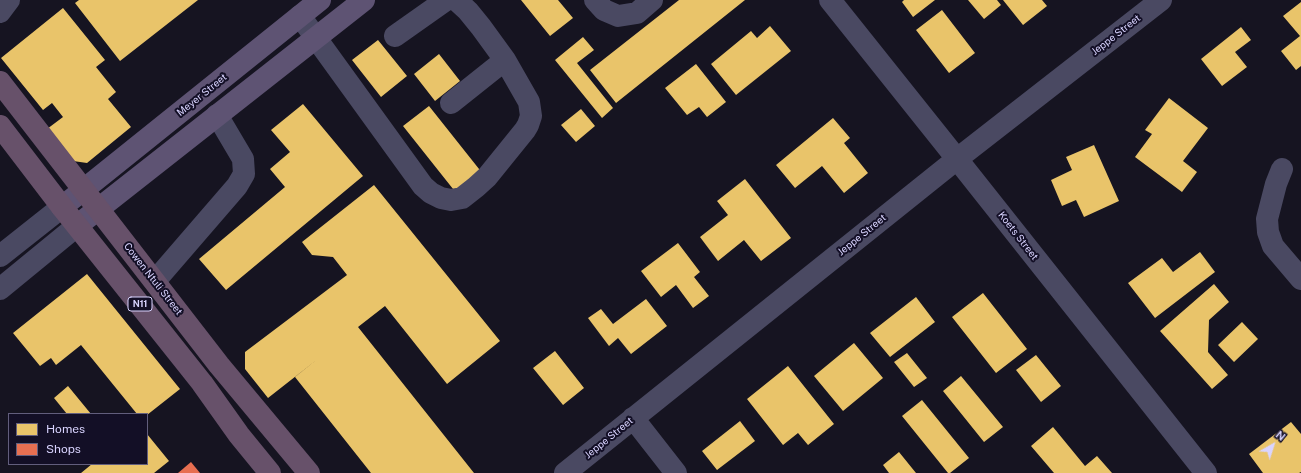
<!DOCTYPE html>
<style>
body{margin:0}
#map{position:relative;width:1301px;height:473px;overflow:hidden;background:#161421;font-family:"Public Sans",sans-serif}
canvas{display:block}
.legend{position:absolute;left:8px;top:413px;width:140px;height:52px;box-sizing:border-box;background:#130f26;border:1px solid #625e7d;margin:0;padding:5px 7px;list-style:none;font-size:12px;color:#d9d4ff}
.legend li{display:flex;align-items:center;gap:8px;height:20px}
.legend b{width:20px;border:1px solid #625e7d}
.north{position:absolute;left:1253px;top:425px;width:40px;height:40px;-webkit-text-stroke:3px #130f26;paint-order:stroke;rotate:39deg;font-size:11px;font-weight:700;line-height:16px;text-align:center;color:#d9d4ff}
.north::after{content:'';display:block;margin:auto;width:14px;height:18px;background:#d9d4ff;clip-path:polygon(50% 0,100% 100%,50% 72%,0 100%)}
</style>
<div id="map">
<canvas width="1301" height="473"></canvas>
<ul class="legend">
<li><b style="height:11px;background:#e9c46a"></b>Homes</li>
<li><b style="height:11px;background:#e76f51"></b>Shops</li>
</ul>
<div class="north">N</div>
</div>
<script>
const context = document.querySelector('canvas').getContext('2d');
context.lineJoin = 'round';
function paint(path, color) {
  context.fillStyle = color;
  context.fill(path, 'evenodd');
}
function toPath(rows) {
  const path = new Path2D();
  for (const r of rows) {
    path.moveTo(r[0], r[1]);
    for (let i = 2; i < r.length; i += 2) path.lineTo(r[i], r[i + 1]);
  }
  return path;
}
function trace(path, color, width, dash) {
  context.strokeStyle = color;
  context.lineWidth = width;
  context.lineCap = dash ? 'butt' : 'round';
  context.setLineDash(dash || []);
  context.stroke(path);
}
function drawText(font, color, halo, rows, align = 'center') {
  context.font = font + ' "Public Sans",sans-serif';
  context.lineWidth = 4;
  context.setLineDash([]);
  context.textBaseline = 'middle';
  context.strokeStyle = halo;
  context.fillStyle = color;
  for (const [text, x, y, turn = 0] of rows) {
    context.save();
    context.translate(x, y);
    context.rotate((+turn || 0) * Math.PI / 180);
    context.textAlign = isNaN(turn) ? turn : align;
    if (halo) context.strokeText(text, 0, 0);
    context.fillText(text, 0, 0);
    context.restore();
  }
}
const homes = toPath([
 [79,0,198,0,120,61,75,3],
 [521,0,558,0,573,18,550,36],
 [679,0,745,0,616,103,590,70],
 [904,0,935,0,913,17,902,2],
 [968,0,997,0,1001,5,984,19],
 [1003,0,1042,0,1047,6,1023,25],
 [1301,2,1301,66,1296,70,1281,51,1300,36,1283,16],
 [63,8,105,60,96,67,116,92,108,99,131,127,87,163,73,161,47,129,63,117,52,103,43,110,1,58],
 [942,10,975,53,949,73,916,30],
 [770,26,791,51,736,95,711,64,751,31,757,38],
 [1241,27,1251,40,1235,52,1247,67,1222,86,1201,59],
 [583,37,594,50,577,63,613,108,602,118,555,60],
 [378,40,407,76,381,97,352,60],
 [439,54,460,81,435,101,414,74],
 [696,64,726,102,707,117,699,107,687,115,665,88],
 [1169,98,1208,128,1183,161,1197,172,1182,192,1135,157,1152,134,1145,130],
 [303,104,363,176,226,290,199,259,285,187,270,169,290,152,271,130],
 [429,106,483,174,457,194,403,126],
 [581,109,595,126,576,142,561,125],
 [833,118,850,138,844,143,868,173,844,193,822,166,795,188,776,165],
 [1094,145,1119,201,1084,217,1076,200,1062,206,1051,180,1072,170,1066,157],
 [745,179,791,238,761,261,744,240,718,261,700,237,728,215,717,201],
 [374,185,500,341,447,384,385,306,358,327,474,473,371,473,295,377,319,358,268,398,245,369,245,352,347,275,333,257,312,255,302,242],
 [678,243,700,272,694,277,709,296,693,308,676,285,661,297,641,271],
 [1200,252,1215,272,1155,318,1128,283,1162,258,1173,272],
 [87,274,180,389,147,415,147,414,137,414,81,345,56,365,51,358,40,366,13,333],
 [1214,284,1229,302,1209,320,1208,352,1228,375,1212,389,1160,331],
 [983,293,1027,349,996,373,952,317],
 [916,297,935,322,890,357,870,333],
 [646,299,667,326,631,354,618,338,609,346,588,318,601,309,613,324],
 [1242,322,1258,339,1234,362,1218,345],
 [854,343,883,378,843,411,814,376],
 [555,351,584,388,563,405,533,368],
 [907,353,927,378,914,387,894,362],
 [1036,355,1061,386,1041,402,1016,370],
 [788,366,834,424,808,445,798,433,783,445,747,399],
 [961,376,1003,427,984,442,943,391],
 [68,386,91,414,67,414,54,398],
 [922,400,969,458,950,473,948,473,902,416],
 [740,421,755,441,717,470,702,451],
 [1291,422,1301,434,1301,472,1299,473,1263,473,1249,454],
 [1053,427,1085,466,1097,456,1112,473,1054,473,1031,446],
 [147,434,169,461,154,473,81,473,92,464,147,464],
 [899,452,916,473,889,473,883,465]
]);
const shops = toPath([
 [191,462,200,473,178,473]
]);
const minor = toPath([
 [595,0,604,10,618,16,637,13,652,0],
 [830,0,957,159,1206,473],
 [0,12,9,0],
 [300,16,423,186,431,193,441,198,451,200,462,198,476,187,487,177,525,130,528,125,531,116,529,102,505,60,481,27,468,11,456,0],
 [395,36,446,0],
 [451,103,505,60],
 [1282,169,1276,184,1267,219,1268,232,1273,246,1301,279],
 [0,256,62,207],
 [155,281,237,186,244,174,243,159,217,115],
 [0,289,78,225],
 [633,418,676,473],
 [565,473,957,159,1161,0]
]);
const major = toPath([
 [62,207,320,0],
 [78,225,364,0]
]);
const highway = toPath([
 [0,82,219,365,309,473],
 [0,126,62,207,202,383,239,435,270,473]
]);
const shields = [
 [140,304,24]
];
const shieldNames = [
 ["N11",140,304]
];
const streetNames = [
 ["Jeppe Street",1116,35,-38],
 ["Meyer Street",202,95,-39],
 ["Jeppe Street",862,235,-39],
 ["Koets Street",1018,236,52],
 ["Cowen Ntuli Street",153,279,52],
 ["Jeppe Street",609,438,-39]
];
paint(homes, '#e9c46a');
paint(shops, '#e76f51');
trace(minor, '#4a4962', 22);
trace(major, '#5e5373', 22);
trace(highway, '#67516a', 22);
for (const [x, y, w] of shields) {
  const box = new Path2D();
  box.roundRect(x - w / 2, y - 7, w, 14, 3);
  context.fillStyle = '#130f26';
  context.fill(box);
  trace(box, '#d9d4ff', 1);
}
drawText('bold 9px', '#d9d4ff', null, shieldNames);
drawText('10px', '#d9d4ff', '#130f26', streetNames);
</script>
